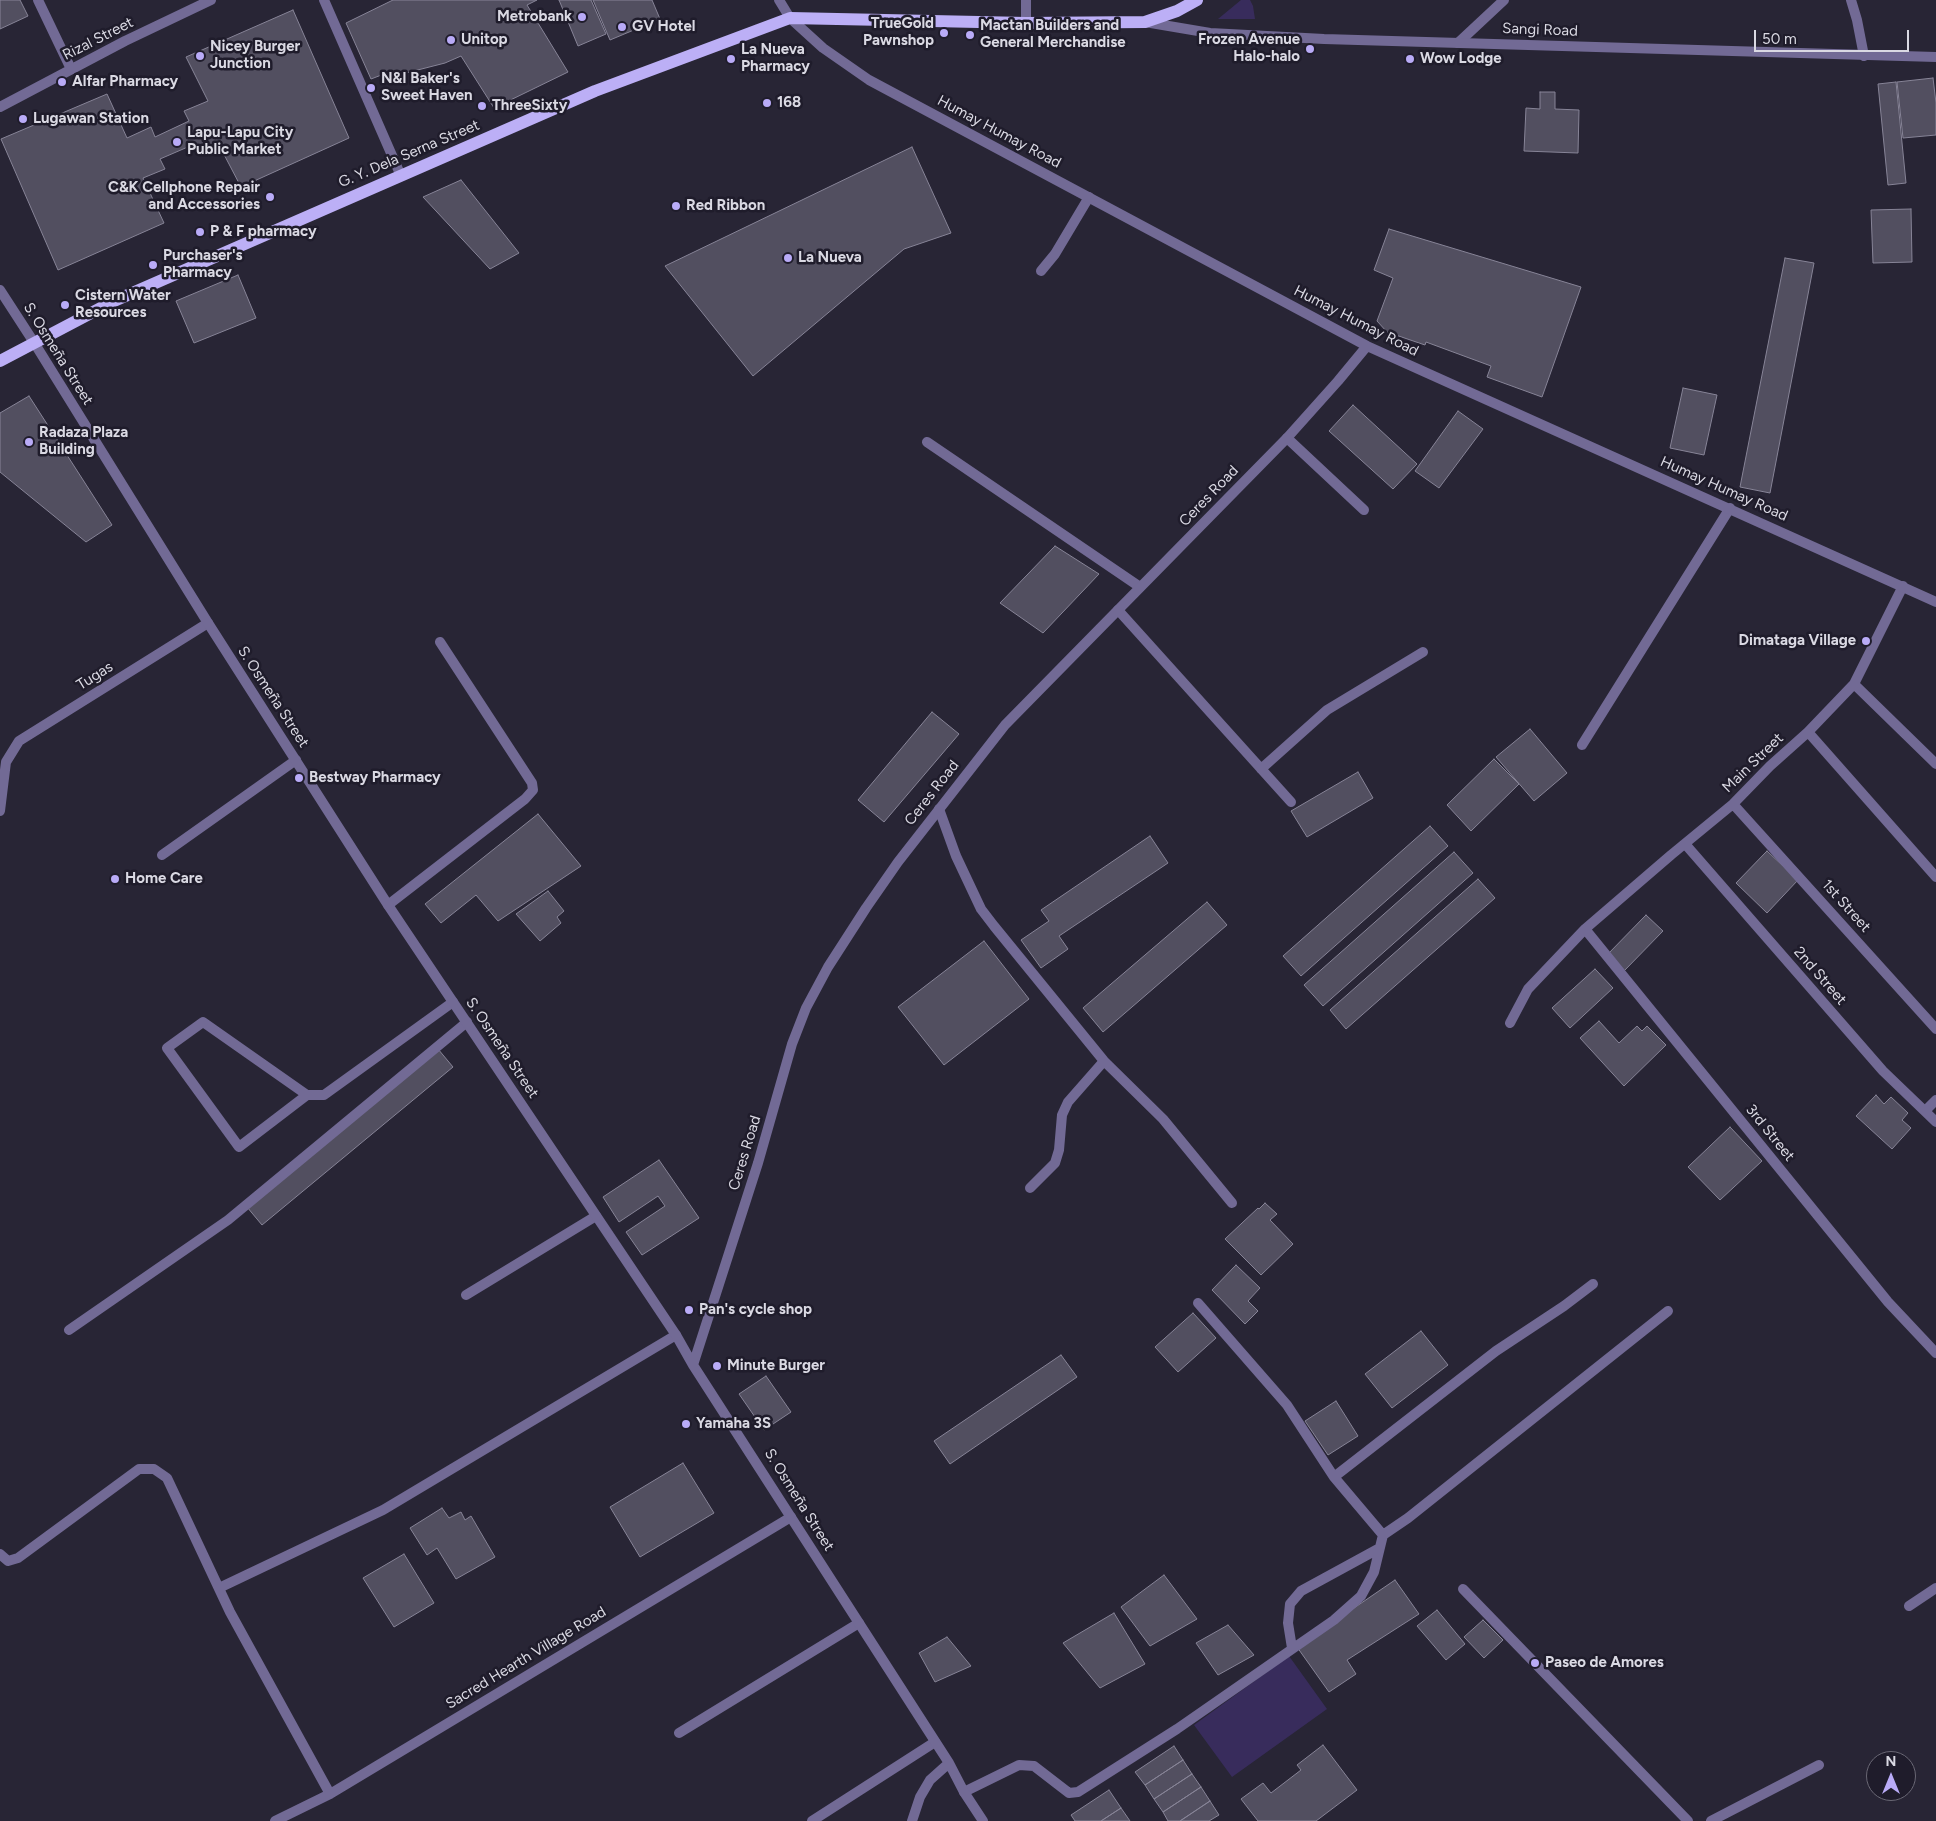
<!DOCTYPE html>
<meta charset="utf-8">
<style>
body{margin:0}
#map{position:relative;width:1936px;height:1821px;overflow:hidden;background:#282535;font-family:Figtree,sans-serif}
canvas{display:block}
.north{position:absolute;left:1866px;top:1751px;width:50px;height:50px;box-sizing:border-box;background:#1f1c2b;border:1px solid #6a6875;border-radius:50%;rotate:0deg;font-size:14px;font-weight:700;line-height:20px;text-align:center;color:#dad9e3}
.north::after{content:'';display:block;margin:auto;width:18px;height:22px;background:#b9abf7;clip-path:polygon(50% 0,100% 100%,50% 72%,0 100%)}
.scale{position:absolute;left:1754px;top:30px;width:155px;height:22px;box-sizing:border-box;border:2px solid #dad9e3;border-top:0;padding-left:6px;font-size:15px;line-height:18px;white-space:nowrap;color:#dad9e3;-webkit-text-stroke:4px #1f1c2b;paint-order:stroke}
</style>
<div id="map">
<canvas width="1936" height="1821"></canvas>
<div class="north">N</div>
<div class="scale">50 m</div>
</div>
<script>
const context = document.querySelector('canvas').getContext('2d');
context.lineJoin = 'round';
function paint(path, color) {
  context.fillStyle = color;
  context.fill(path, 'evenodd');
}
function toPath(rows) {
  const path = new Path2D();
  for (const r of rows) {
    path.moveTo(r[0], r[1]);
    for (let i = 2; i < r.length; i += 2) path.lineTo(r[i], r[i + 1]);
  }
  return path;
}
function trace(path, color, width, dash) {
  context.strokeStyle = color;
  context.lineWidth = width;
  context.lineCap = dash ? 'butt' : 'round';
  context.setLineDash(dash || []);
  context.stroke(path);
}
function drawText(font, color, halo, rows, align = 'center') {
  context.font = font + ' Figtree,sans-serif';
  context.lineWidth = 5;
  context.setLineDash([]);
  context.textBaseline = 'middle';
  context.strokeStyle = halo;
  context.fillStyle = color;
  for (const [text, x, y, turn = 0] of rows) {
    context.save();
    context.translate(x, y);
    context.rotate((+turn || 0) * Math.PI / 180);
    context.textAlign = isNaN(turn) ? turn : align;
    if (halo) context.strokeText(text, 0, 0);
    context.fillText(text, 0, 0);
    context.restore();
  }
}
const green = toPath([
 [1241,0,1250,0,1253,6,1255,19,1218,19],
 [1289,1656,1327,1709,1232,1777,1194,1725]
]);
const building = toPath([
 [0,0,20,0,28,16,0,29,0,0],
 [393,0,537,0,527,5,568,72,494,108,461,56,445,63,402,74,384,74,371,79,346,23,393,0],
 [559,0,591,0,606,34,578,46,559,0],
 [593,0,652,0,660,19,610,40,593,0],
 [293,10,349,138,241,187,218,143,200,149,197,143,160,159,165,169,143,178,164,223,58,270,1,139,107,94,127,138,151,127,155,137,189,121,184,111,208,101,186,57,293,10],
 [1933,78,1936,103,1936,135,1903,138,1897,82,1933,78],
 [1896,82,1906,183,1888,185,1878,84,1896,82],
 [1540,92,1555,92,1555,109,1579,110,1578,153,1524,151,1526,108,1540,109,1540,92],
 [912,147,951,233,904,249,753,376,665,266,912,147],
 [461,180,519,253,490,269,423,197,461,180],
 [1911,209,1912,262,1873,263,1871,210,1911,209],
 [1389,229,1581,287,1542,397,1487,377,1491,366,1426,342,1425,345,1387,332,1377,321,1393,278,1374,270,1389,229],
 [1785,258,1814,263,1770,493,1740,487,1785,258],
 [238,275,256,318,194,343,176,301,238,275],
 [1683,388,1717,395,1704,455,1670,448,1683,388],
 [29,396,112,525,86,542,0,472,0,413,29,396],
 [1353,405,1417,464,1393,489,1329,431,1353,405],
 [1458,411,1483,429,1439,488,1415,471,1458,411],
 [1055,546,1099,574,1043,633,1000,603,1055,546],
 [932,712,959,734,884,822,858,800,932,712],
 [1530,729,1567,773,1534,801,1496,757,1530,729],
 [1494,759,1519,784,1471,831,1447,805,1494,759],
 [1358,772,1373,798,1307,837,1291,811,1358,772],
 [538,814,581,866,498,921,476,895,441,923,425,904,538,814],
 [1430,826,1448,846,1301,976,1283,956,1430,826],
 [1150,836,1168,863,1059,936,1068,949,1041,968,1021,940,1049,921,1041,910,1150,836],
 [1767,851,1798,880,1767,913,1736,883,1767,851],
 [1454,852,1473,873,1323,1006,1304,985,1454,852],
 [1478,879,1495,898,1346,1029,1330,1010,1478,879],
 [548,891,564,911,557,917,561,923,540,941,516,914,548,891],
 [1207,902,1227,925,1103,1032,1083,1008,1207,902],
 [1646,915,1663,931,1624,971,1607,955,1646,915],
 [984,941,1029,999,944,1065,898,1007,984,941],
 [1595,969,1613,988,1570,1028,1552,1008,1595,969],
 [1599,1021,1619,1043,1637,1026,1642,1031,1647,1026,1666,1045,1624,1086,1580,1038,1599,1021],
 [438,1049,453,1067,262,1225,247,1207,438,1049],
 [1876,1095,1884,1104,1891,1097,1908,1113,1902,1120,1911,1128,1892,1149,1856,1116,1876,1095],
 [1730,1127,1762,1161,1720,1200,1688,1167,1730,1127],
 [659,1160,699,1218,642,1255,626,1232,665,1206,658,1196,619,1222,603,1197,659,1160],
 [1265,1203,1277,1214,1270,1220,1293,1244,1261,1275,1225,1239,1258,1208,1259,1209,1265,1203],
 [1236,1265,1260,1288,1248,1301,1258,1311,1245,1324,1212,1290,1236,1265],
 [1193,1313,1216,1338,1178,1372,1155,1347,1193,1313],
 [1421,1331,1448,1365,1392,1408,1365,1374,1421,1331],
 [1061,1355,1077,1377,950,1464,934,1441,1061,1355],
 [766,1376,791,1412,764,1430,739,1394,766,1376],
 [1336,1401,1358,1436,1328,1455,1305,1421,1336,1401],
 [683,1463,714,1513,640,1557,610,1507,683,1463],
 [442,1508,449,1518,461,1512,465,1520,471,1516,495,1557,456,1579,437,1548,427,1555,410,1528,442,1508],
 [404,1554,434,1603,394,1627,363,1578,404,1554],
 [1164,1575,1197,1619,1150,1646,1121,1607,1164,1575],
 [1395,1580,1419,1614,1347,1660,1356,1674,1329,1692,1297,1647,1395,1580],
 [1437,1610,1465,1644,1446,1660,1417,1626,1437,1610],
 [1114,1613,1145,1664,1100,1688,1063,1643,1114,1613],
 [1483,1620,1503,1640,1484,1658,1464,1637,1483,1620],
 [1228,1625,1254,1655,1218,1675,1196,1643,1228,1625],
 [947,1637,971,1666,935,1682,919,1653,947,1637],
 [1323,1745,1357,1790,1316,1821,1258,1821,1241,1799,1263,1783,1271,1793,1301,1770,1297,1765,1323,1745],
 [1174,1746,1183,1760,1145,1785,1135,1772,1174,1746],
 [1183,1760,1192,1774,1154,1799,1145,1785,1183,1760],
 [1192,1774,1201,1787,1163,1812,1154,1799,1192,1774],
 [1201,1787,1210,1801,1180,1821,1168,1821,1163,1812,1201,1787],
 [1109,1790,1121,1808,1101,1821,1075,1821,1071,1815,1109,1790],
 [1210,1801,1219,1815,1209,1821,1180,1821,1210,1801],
 [1121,1808,1130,1821,1101,1821,1121,1808]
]);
const minor = toPath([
 [38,0,71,69],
 [324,0,401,176],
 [1851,0,1857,20,1864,56],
 [1026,23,1026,0],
 [1458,43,1504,0],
 [0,107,125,41,211,0],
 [1041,271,1055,254,1089,197],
 [1287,438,1364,510],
 [927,442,1140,587],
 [1118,610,1291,802],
 [1854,684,1936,764],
 [1808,732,1936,877],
 [1582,745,1730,508],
 [1261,769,1327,710,1423,652],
 [1733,804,1936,1029],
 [939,809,956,856,981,909,994,926,1104,1061,1163,1119,1232,1203],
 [0,811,6,762,19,741,208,623],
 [1686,845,1883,1071,1936,1122],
 [162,855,296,760],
 [388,905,525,799,533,790,532,783,440,642],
 [1585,929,1888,1302,1936,1353],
 [1510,1023,1528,989,1585,929,1671,855,1733,804,1770,766,1808,732,1854,684,1903,586],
 [307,1095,239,1147,167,1048,203,1022,307,1095,324,1095,453,1002],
 [1925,1111,1936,1100],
 [1030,1188,1055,1163,1059,1150,1062,1115,1068,1102,1104,1061],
 [466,1295,596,1216],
 [1198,1303,1287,1405,1334,1477,1383,1535],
 [69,1330,228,1220,467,1022],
 [1334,1477,1496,1351,1564,1306,1593,1284],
 [0,1554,8,1561,18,1558,139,1469,154,1469,167,1478,230,1612,330,1794],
 [219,1588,383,1510,676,1335],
 [1463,1589,1688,1821],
 [1909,1606,1936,1588],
 [1292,1648,1288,1623,1290,1604,1301,1591,1378,1549],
 [679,1733,859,1623],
 [964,1792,1019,1765,1034,1766,1069,1793,1078,1792,1177,1729,1334,1620,1361,1596,1374,1572,1383,1535,1408,1518,1668,1311],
 [275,1821,330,1794,791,1517],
 [812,1821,935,1742],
 [1711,1821,1819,1765]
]);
const tertiary = toPath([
 [779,0,790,18,823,48,869,80,1367,346,1936,602],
 [1145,22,1210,33,1324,39,1936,57],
 [0,290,35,344,208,623,388,905,676,1335,693,1365,949,1763,964,1792,983,1821],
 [693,1365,758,1163,792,1044,806,1008,828,967,866,908,898,862,1005,725,1287,438,1338,381,1367,346],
 [912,1821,920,1797,930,1780,949,1763]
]);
const primary = toPath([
 [0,361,114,301,595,91,790,18,1026,23,1145,22,1177,11,1197,0]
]);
const markers = [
 [582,17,5,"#b9abf7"],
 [622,27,5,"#b9abf7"],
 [944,33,5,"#b9abf7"],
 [970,35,5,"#b9abf7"],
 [451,40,5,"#b9abf7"],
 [1310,49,5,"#b9abf7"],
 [200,56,5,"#b9abf7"],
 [731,59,5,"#b9abf7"],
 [1410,59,5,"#b9abf7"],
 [62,82,5,"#b9abf7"],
 [371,88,5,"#b9abf7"],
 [767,103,5,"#b9abf7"],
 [482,106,5,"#b9abf7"],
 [23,119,5,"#b9abf7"],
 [177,142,5,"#b9abf7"],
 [270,197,5,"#b9abf7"],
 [676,206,5,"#b9abf7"],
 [200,232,5,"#b9abf7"],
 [788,258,5,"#b9abf7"],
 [153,265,5,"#b9abf7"],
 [65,305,5,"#b9abf7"],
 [29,442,5,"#b9abf7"],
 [1866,641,5,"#b9abf7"],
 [299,778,5,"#b9abf7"],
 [115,879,5,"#b9abf7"],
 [689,1310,5,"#b9abf7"],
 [717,1366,5,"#b9abf7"],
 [686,1424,5,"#b9abf7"],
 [1535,1663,5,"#b9abf7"]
];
const poiNames = [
 ["Metrobank",572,17,"right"],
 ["TrueGold",934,24,"right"],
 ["Pawnshop",934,41,"right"],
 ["Mactan Builders and",980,26],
 ["General Merchandise",980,43],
 ["GV Hotel",632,27],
 ["Unitop",461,40],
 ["Frozen Avenue",1300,40,"right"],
 ["Halo-halo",1300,57,"right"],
 ["Nicey Burger",210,47],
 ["Junction",210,64],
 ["La Nueva",741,50],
 ["Pharmacy",741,67],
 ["Wow Lodge",1420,59],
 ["N&I Baker's",381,79],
 ["Sweet Haven",381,96],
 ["Alfar Pharmacy",72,82],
 ["168",777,103],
 ["ThreeSixty",492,106],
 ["Lugawan Station",33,119],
 ["Lapu-Lapu City",187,133],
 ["Public Market",187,150],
 ["C&K Cellphone Repair",260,188,"right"],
 ["and Accessories",260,205,"right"],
 ["Red Ribbon",686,206],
 ["P & F pharmacy",210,232],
 ["Purchaser's",163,256],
 ["Pharmacy",163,273],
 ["La Nueva",798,258],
 ["Cistern Water",75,296],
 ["Resources",75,313],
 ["Radaza Plaza",39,433],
 ["Building",39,450],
 ["Dimataga Village",1856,641,"right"],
 ["Bestway Pharmacy",309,778],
 ["Home Care",125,879],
 ["Pan's cycle shop",699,1310],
 ["Minute Burger",727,1366],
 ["Yamaha 3S",696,1424],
 ["Paseo de Amores",1545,1663]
];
const streetNames = [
 ["Sangi Road",1540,30,2],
 ["Rizal Street",98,39,-27],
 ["Humay Humay Road",999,132,28],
 ["G. Y. Dela Serna Street",409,154,-23],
 ["Humay Humay Road",1356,321,27],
 ["S. Osmeña Street",58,354,58],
 ["Humay Humay Road",1724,489,24],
 ["Ceres Road",1209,496,-46],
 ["Tugas",95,676,-32],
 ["S. Osmeña Street",273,697,57],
 ["Main Street",1753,763,-44],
 ["Ceres Road",932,793,-52],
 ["1st Street",1846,906,48],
 ["2nd Street",1820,976,49],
 ["S. Osmeña Street",502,1048,56],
 ["3rd Street",1770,1133,51],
 ["Ceres Road",745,1153,-73],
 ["S. Osmeña Street",799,1500,58],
 ["Sacred Hearth Village Road",526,1658,-31]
];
paint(green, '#382c5c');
paint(building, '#524f60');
trace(building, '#878497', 1);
trace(minor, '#726a95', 10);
trace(tertiary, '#726a95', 10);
trace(primary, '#bcaff6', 12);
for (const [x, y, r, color] of markers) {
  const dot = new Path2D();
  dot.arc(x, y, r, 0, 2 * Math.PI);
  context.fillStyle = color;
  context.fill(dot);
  trace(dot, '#1f1c2b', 2);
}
drawText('bold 15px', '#dad9e3', '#1f1c2b', poiNames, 'left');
drawText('15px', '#dad9e3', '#1f1c2b', streetNames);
</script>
